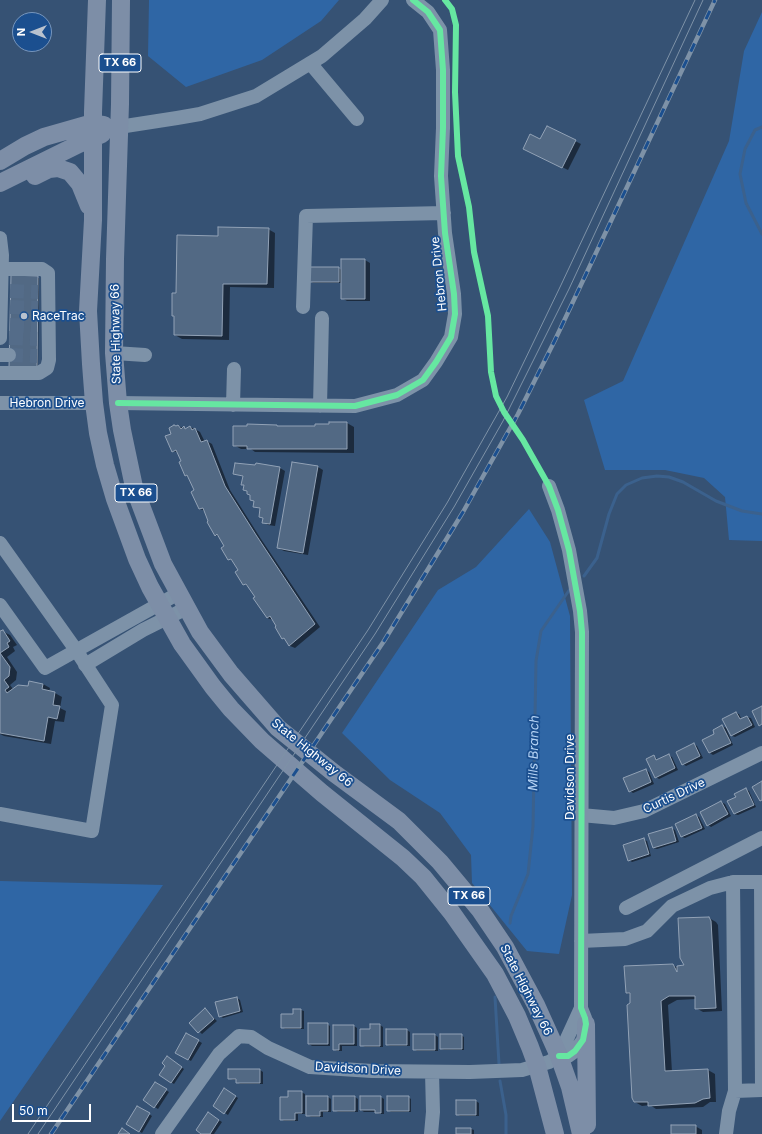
<!DOCTYPE html>
<style>
body{margin:0}
#map{position:relative;width:762px;height:1134px;overflow:hidden;background:#365274;font-family:Inter,sans-serif}
canvas{display:block}
.north{position:absolute;left:12px;top:12px;width:40px;height:40px;box-sizing:border-box;background:#1b4f8f;border:1px solid #7695bc;border-radius:50%;rotate:270deg;font-size:11px;font-weight:700;line-height:16px;text-align:center;color:#fff}
.north::after{content:'';display:block;margin:auto;width:14px;height:18px;background:#b9c2ce;clip-path:polygon(50% 0,100% 100%,50% 72%,0 100%)}
.scale{position:absolute;left:12px;top:1104px;width:79px;height:18px;box-sizing:border-box;border:2px solid #fff;border-top:0;padding-left:5px;font-size:12px;line-height:14px;white-space:nowrap;color:#fff;-webkit-text-stroke:3px #1b4f8f;paint-order:stroke}
</style>
<div id="map">
<canvas width="762" height="1134"></canvas>
<div class="north">N</div>
<div class="scale">50 m</div>
</div>
<script>
const context = document.querySelector('canvas').getContext('2d');
context.lineJoin = 'round';
function paint(path, color) {
  context.fillStyle = color;
  context.fill(path, 'evenodd');
}
function toPath(rows) {
  const path = new Path2D();
  for (const r of rows) {
    path.moveTo(r[0], r[1]);
    for (let i = 2; i < r.length; i += 2) path.lineTo(r[i], r[i + 1]);
  }
  return path;
}
function trace(path, color, width, dash) {
  context.strokeStyle = color;
  context.lineWidth = width;
  context.lineCap = dash ? 'butt' : 'round';
  context.setLineDash(dash || []);
  context.stroke(path);
}
function drawText(font, color, halo, rows, align = 'center') {
  context.font = font + ' Inter,sans-serif';
  context.lineWidth = 3.5;
  context.setLineDash([]);
  context.textBaseline = 'middle';
  context.strokeStyle = halo;
  context.fillStyle = color;
  for (const [text, x, y, turn = 0] of rows) {
    context.save();
    context.translate(x, y);
    context.rotate((+turn || 0) * Math.PI / 180);
    context.textAlign = isNaN(turn) ? turn : align;
    if (halo) context.strokeText(text, 0, 0);
    context.fillText(text, 0, 0);
    context.restore();
  }
}
const green = toPath([
 [149,0,339,0,321,21,262,60,186,87,148,56],
 [762,12,762,541,729,540,725,497,704,478,665,470,605,470,584,400,623,381,729,141,744,51],
 [529,509,550,542,570,616,572,895,559,954,527,951,472,883,471,855,440,813,390,780,342,733,438,590,476,567],
 [0,881,163,885,0,1121]
]);
const shadow = toPath([
 [547,127,581,144,568,170,530,151,540,140],
 [268,229,275,233,274,288,230,287,229,340,182,339,175,335,175,317,173,316,177,294,219,237],
 [365,260,370,263,370,301,347,301,342,298,342,283,313,283,310,281,338,268,342,270],
 [12,276,39,278,38,369],
 [347,423,354,427,354,453,255,452,251,449,241,449,234,445,248,427,277,426,279,427,316,427],
 [178,426,187,429,190,427,195,429,200,432,205,442,207,441,212,444,230,490,261,539,320,627,295,648,290,646,286,640,283,638,273,620,267,618,257,597,249,587,244,584,240,570,235,562,229,559,225,546,220,537,216,535,205,511,200,509,196,491,190,478,185,475,179,453,173,451,172,434],
 [318,467,323,470,308,555,284,551,278,548],
 [280,468,285,471,275,526,268,525,263,522,264,519,261,509,255,506,255,502,251,499,251,496,248,494,244,477,234,473],
 [0,630,10,635,17,645,13,647,15,651,7,657,17,672,16,680,10,685,13,689,43,684,50,688,49,692,55,693,62,697,60,708,66,711,64,722,55,721,51,744,4,736,0,734],
 [736,713,739,714,742,720,747,717,751,718,755,727,735,737,732,736,724,719],
 [722,726,726,728,733,745,713,755,710,753,704,740,716,734],
 [694,744,697,746,703,758,686,766,683,764],
 [669,755,672,757,678,770,659,779,656,777,654,756,658,760],
 [646,770,649,772,654,784,633,793,630,791],
 [746,789,749,791,756,807,738,815,734,814,737,798],
 [721,802,725,804,731,816,711,827,708,825],
 [696,815,699,817,705,829,685,838,682,837],
 [671,828,675,830,679,842,657,849,653,848],
 [644,840,647,841,651,856,632,862,629,860],
 [709,918,716,922,718,925,722,1011,703,1012,696,1008,696,999,677,1000,668,1005,672,1072,708,1070,715,1074,716,1102,710,1102,703,1107,656,1109,650,1105,642,1106,635,1102,631,995,627,993,673,965,678,968,686,966],
 [237,998,240,1000,243,1012,223,1018,220,1016],
 [205,1010,217,1021,202,1034,190,1023],
 [301,1010,304,1011,304,1029,285,1029,282,1027],
 [327,1024,330,1026,330,1046,312,1046,309,1044],
 [380,1025,383,1027,383,1047,365,1047,361,1045,371,1030],
 [334,1026,354,1026,357,1028,357,1046,342,1046,342,1051,337,1051,334,1049],
 [407,1030,410,1032,410,1046,390,1046,387,1045],
 [186,1034,202,1043,191,1061,176,1053],
 [435,1035,438,1037,438,1051,417,1051,414,1049],
 [461,1035,464,1037,464,1050,444,1050,441,1049],
 [170,1059,184,1069,174,1084,171,1082],
 [229,1070,260,1070,263,1072,263,1084,240,1084,237,1082,237,1080,233,1080,229,1078],
 [155,1083,169,1092,158,1109,144,1100],
 [225,1089,238,1098,228,1115,214,1106],
 [301,1092,305,1094,305,1114,298,1114,298,1121,284,1121,281,1119,289,1098],
 [328,1097,331,1099,331,1112,323,1112,323,1117,311,1117,307,1115],
 [355,1097,358,1099,358,1112,338,1112,334,1110],
 [361,1097,381,1097,384,1099,384,1114,380,1114,376,1112,364,1112,361,1110],
 [408,1097,411,1099,411,1112,391,1112,388,1110],
 [476,1101,479,1103,479,1116,460,1116,457,1114],
 [137,1107,152,1116,142,1133,127,1124],
 [208,1113,222,1122,214,1134,203,1134],
 [695,1126,702,1130,702,1134,672,1134],
 [471,1129,474,1130,474,1134,457,1134]
]);
const stream = toPath([
 [762,127,755,130,745,149,740,174,746,203,762,234],
 [584,576,597,558,609,514,617,494,626,485,642,478,657,476,669,477,683,482,716,501,742,511,762,514],
 [510,923,511,916,528,874,533,826,536,661,541,631,570,589],
 [495,997,499,1064],
 [500,1081,506,1115,506,1134]
]);
const building = toPath([
 [547,126,576,140,562,168,523,149,530,134,540,139,547,126],
 [218,227,269,228,267,284,223,284,222,336,174,335,174,316,172,316,172,293,176,293,177,235,218,236,218,227],
 [341,259,365,259,365,299,341,299,341,259],
 [309,267,339,267,339,282,309,282,309,267],
 [11,275,38,276,37,369,9,368,11,275],
 [329,422,347,422,347,449,247,449,247,446,233,446,233,426,247,426,247,424,277,425,277,426,315,426,315,424,329,424,329,422],
 [174,425,176,426,178,425,181,429,184,426,185,429,190,426,192,430,195,428,201,442,207,440,225,486,256,535,315,624,289,646,284,638,282,639,275,627,276,626,270,616,267,618,253,598,255,597,246,584,243,585,235,572,238,570,231,559,228,560,221,548,224,546,217,534,215,536,207,522,208,521,203,508,199,509,191,492,194,490,187,475,185,476,179,462,181,461,176,450,172,452,165,436,171,434,169,428,174,425],
 [292,462,318,466,303,553,277,548,292,462],
 [235,463,255,465,256,463,280,467,270,524,262,523,263,518,259,517,260,508,253,507,254,501,250,500,250,495,247,494,247,491,243,490,244,485,241,485,243,476,233,474,235,463],
 [3,630,10,641,7,643,9,647,0,653,10,667,9,676,4,680,9,687,5,690,7,693,18,685,28,686,29,681,43,684,42,689,55,692,53,705,60,706,57,719,48,717,44,741,0,733,0,631,3,630],
 [762,706,762,724,759,726,752,711,762,706],
 [736,712,740,719,747,716,752,725,731,736,722,719,736,712],
 [722,725,731,743,709,753,702,740,714,734,713,730,722,725],
 [694,743,700,756,682,765,676,752,694,743],
 [669,754,675,768,655,778,646,759,654,755,656,760,669,754],
 [646,769,651,782,629,792,623,778,646,769],
 [762,781,762,800,760,801,752,787,762,781],
 [746,788,754,805,734,814,727,801,736,797,734,794,746,788],
 [721,801,728,814,707,826,700,812,721,801],
 [696,814,702,828,681,837,675,824,696,814],
 [672,827,676,841,653,848,648,834,672,827],
 [644,838,649,854,628,861,623,845,644,838],
 [709,917,711,921,716,1008,695,1009,695,996,669,996,661,1001,665,1071,708,1069,710,1098,703,1099,695,1103,648,1106,648,1102,634,1102,632,1098,627,1005,630,1003,630,993,626,993,624,966,673,964,677,972,677,966,684,965,680,958,678,918,709,917],
 [237,997,240,1011,219,1017,215,1002,237,997],
 [205,1008,214,1019,198,1033,189,1023,205,1008],
 [293,1009,301,1009,301,1028,281,1028,281,1014,293,1014,293,1009],
 [308,1023,328,1023,328,1044,308,1044,308,1023],
 [370,1024,380,1024,380,1046,360,1046,360,1029,370,1029,370,1024],
 [333,1025,354,1025,354,1044,339,1044,339,1050,333,1050,333,1025],
 [386,1029,407,1029,407,1045,386,1045,386,1029],
 [186,1033,199,1040,188,1060,175,1053,186,1033],
 [413,1034,435,1034,435,1050,413,1050,413,1034],
 [440,1034,462,1034,462,1049,440,1049,440,1034],
 [167,1056,182,1067,171,1083,159,1075,165,1066,162,1063,167,1056],
 [228,1069,260,1069,260,1083,236,1083,236,1079,228,1079,228,1069],
 [155,1082,167,1089,154,1108,143,1100,155,1082],
 [224,1088,236,1096,224,1114,213,1106,224,1088],
 [288,1091,302,1091,302,1113,295,1113,295,1120,280,1120,280,1097,288,1097,288,1091],
 [306,1096,328,1096,328,1111,320,1111,320,1116,306,1116,306,1096],
 [333,1096,355,1096,355,1111,333,1111,333,1096],
 [360,1096,381,1096,381,1113,375,1113,375,1110,360,1110,360,1096],
 [387,1096,409,1096,409,1111,387,1111,387,1096],
 [456,1100,476,1100,476,1115,456,1115,456,1100],
 [137,1106,150,1113,139,1132,126,1124,137,1106],
 [208,1112,219,1120,210,1134,201,1134,196,1130,208,1112],
 [671,1125,696,1125,696,1134,671,1134,671,1125],
 [122,1128,130,1134,118,1134,122,1128],
 [456,1128,471,1128,471,1134,456,1134,456,1128]
]);
const minorTunnel = toPath([
 [10,291,38,292],
 [10,307,38,308],
 [10,325,37,326],
 [9,338,37,339],
 [9,355,37,356]
]);
const minor = toPath([
 [310,63,357,119],
 [119,127,177,118,200,114,256,96,322,56,365,19,382,0],
 [0,238,2,255,0,338],
 [0,269,42,269,48,273,49,360,47,368,39,373,0,373],
 [303,307,306,216,444,213],
 [114,353,145,355],
 [0,355,9,355],
 [0,403,94,403],
 [118,403,355,406,397,395,423,380,436,362,451,337,455,314,454,294,445,233,441,176,443,128,443,70,440,30,428,12,413,0],
 [233,405,234,369],
 [320,406,322,318],
 [549,486,558,510,569,550,580,611,582,632,581,1008,585,1018,586,1024,583,1040,575,1051,568,1056,559,1056],
 [0,543,76,650,112,705,92,831,0,814],
 [0,605,45,668,179,593],
 [85,665,143,630,187,608],
 [581,815,614,818,644,811,762,753],
 [733,882,735,1091],
 [626,908,762,838],
 [581,941,625,939,647,931,672,906,710,888,733,882,761,882,762,1090,735,1091,729,1111,726,1134],
 [162,1134,219,1054,239,1036,251,1037,268,1048,310,1067,372,1071,470,1072,522,1070,549,1062,559,1056,581,1008],
 [431,1134,433,1112,432,1072]
]);
const major = toPath([
 [97,0,93,112,93,220,88,311,91,364,94,403,98,433,105,465,115,499,137,559,150,587,182,644,213,687,231,709,262,741,322,793,403,858,423,877,452,913,495,974,517,1016,530,1047,537,1066,555,1134],
 [121,0,120,104,115,259,114,353,118,403,122,430,134,487,163,564,200,632,231,674,278,728,334,773,399,821,440,862,480,910,505,947,536,1005,559,1056,570,1087,581,1134],
 [0,161,25,146,44,137,93,123,104,125],
 [35,176,49,169,58,168,70,172,80,184,89,206],
 [0,183,79,144,102,134],
 [586,1024,587,1125]
]);
const tram = toPath([
 [28,1134,368,630,447,503,507,397,561,285,695,0],
 [38,1134,375,634,454,507,503,421,569,289,703,0]
]);
const rail = toPath([
 [51,1134,384,641,463,512,518,414,555,340,715,0]
]);
const cycleway = toPath([
 [445,0,452,9,456,25,455,92,458,156,469,207,474,252,488,316,491,372,496,396,504,412,523,440,549,486,558,510,569,550,580,611,582,632,581,1008,585,1018,586,1024,583,1040,575,1051,568,1056,559,1056],
 [118,403,355,406,397,395,423,380,436,362,451,337,455,314,454,294,445,233,441,176,443,128,443,70,440,30,428,12,413,0]
]);
const markers = [
 [24,316,4,"#b9c2ce"]
];
const shields = [
 [120,63,42],
 [136,493,42],
 [469,896,42]
];
const shieldNames = [
 ["TX 66",120,63],
 ["TX 66",136,493],
 ["TX 66",469,896]
];
const streetNames = [
 ["Hebron Drive",439,274,-96],
 ["State Highway 66",116,334,-91],
 ["Hebron Drive",47,403],
 ["State Highway 66",312,753,39],
 ["Davidson Drive",570,777,-90],
 ["Curtis Drive",674,796,-25],
 ["State Highway 66",526,990,63],
 ["Davidson Drive",358,1069,3]
];
const poiNames = [
 ["RaceTrac",32,316]
];
const waterNames = [
 ["Mills Branch",534,753,-89]
];
paint(green, '#2f66a5');
paint(shadow, '#0007');
trace(stream, '#3b618d', 3);
paint(building, '#526984');
trace(building, '#92a2b6', 1);
trace(minorTunnel, '#546c89', 14, [14, 7]);
trace(minor, '#7d92a8', 14);
trace(major, '#7d8ea7', 18);
trace(tram, '#7e92a7', 1);
trace(rail, '#7e92a7', 4.5);
trace(rail, '#1b4f8f', 3, [9]);
trace(cycleway, '#66e7a1', 6);
for (const [x, y, r, color] of markers) {
  const dot = new Path2D();
  dot.arc(x, y, r, 0, 2 * Math.PI);
  context.fillStyle = color;
  context.fill(dot);
  trace(dot, '#1b4f8f', 1.5);
}
for (const [x, y, w] of shields) {
  const box = new Path2D();
  box.roundRect(x - w / 2, y - 9, w, 18, 3);
  context.fillStyle = '#1b4f8f';
  context.fill(box);
  trace(box, '#fff', 1);
}
drawText('bold 11px', '#fff', null, shieldNames);
drawText('12px', '#fff', '#1b4f8f', streetNames);
drawText('12px', '#fff', '#1b4f8f', poiNames, 'left');
drawText('italic 13px', '#b5d3f5', '#1b4f8f', waterNames);
</script>
